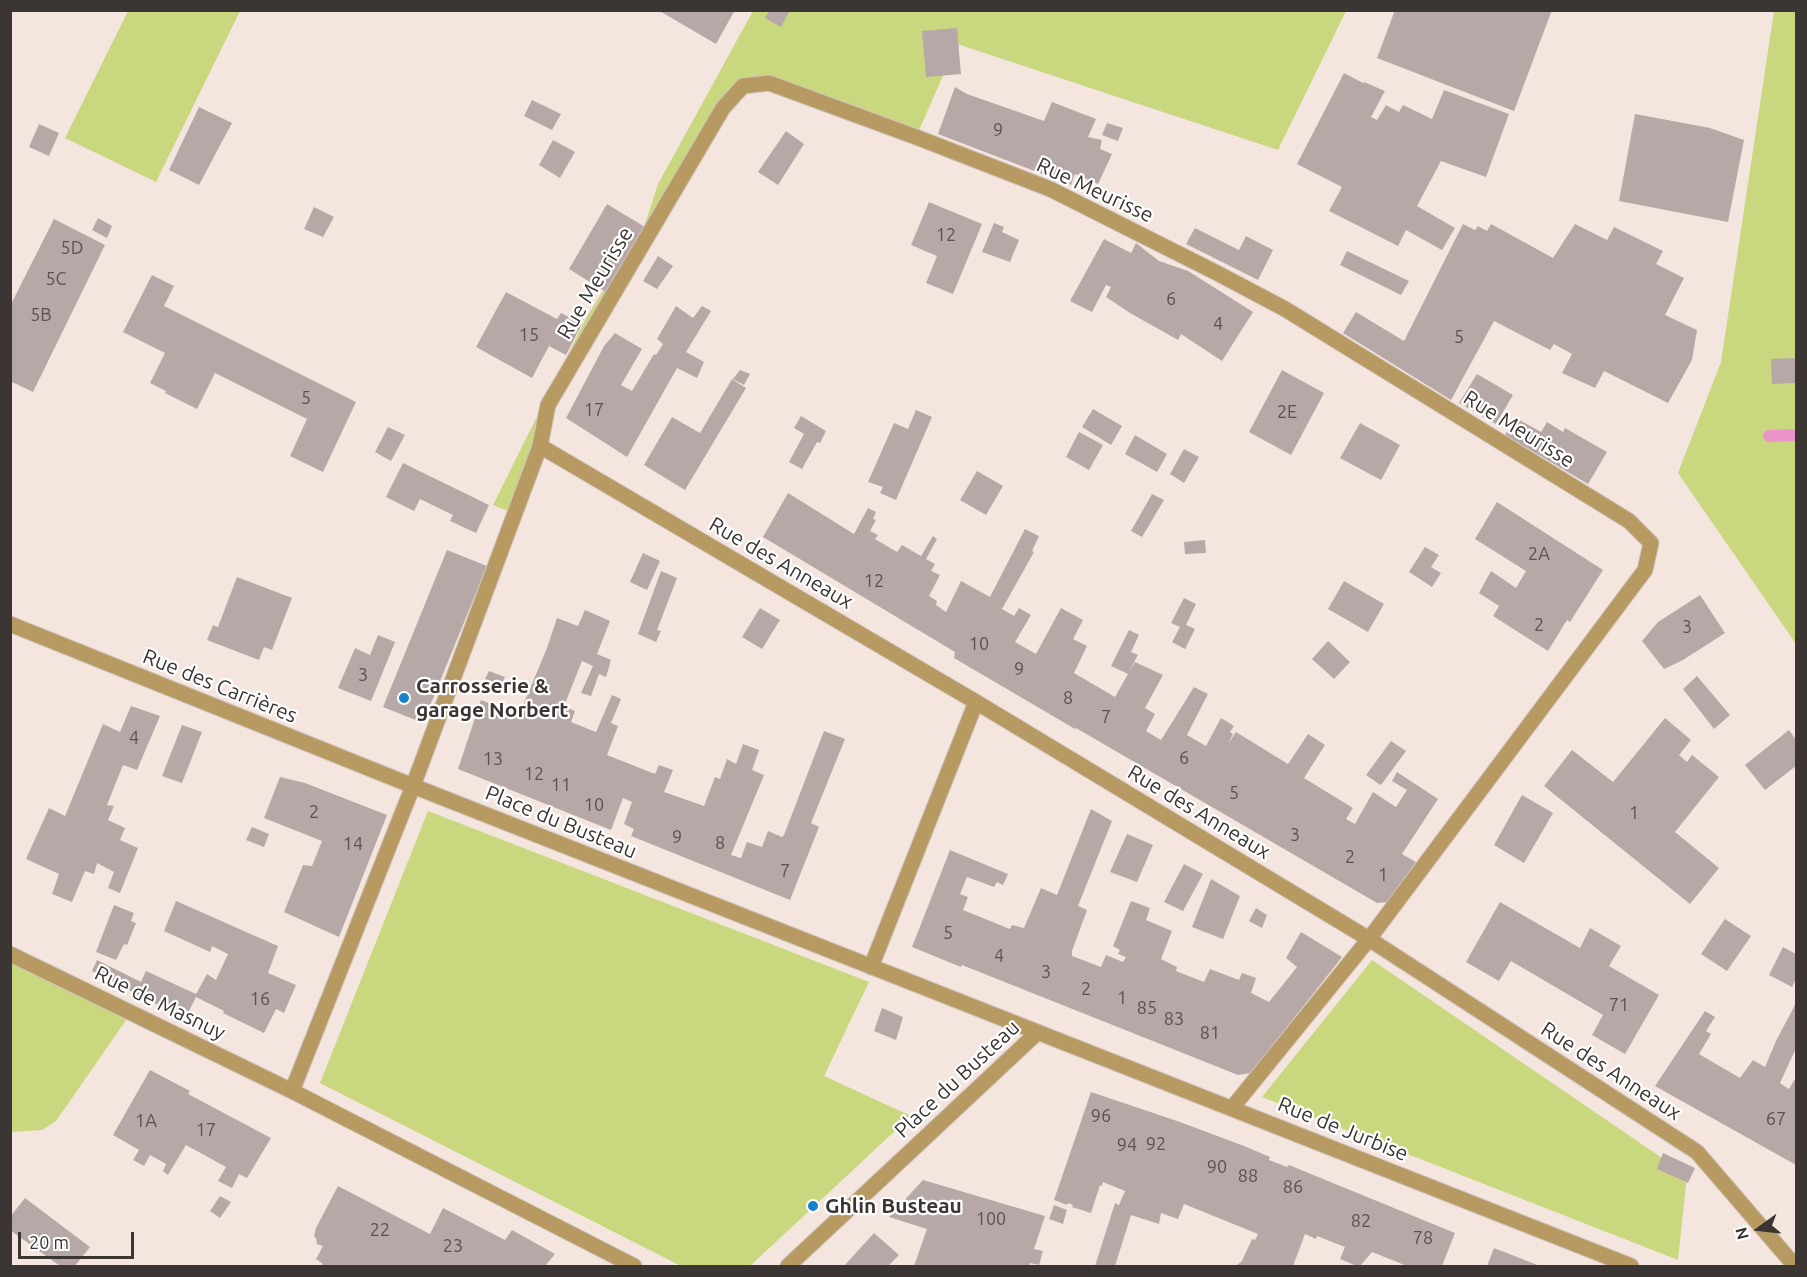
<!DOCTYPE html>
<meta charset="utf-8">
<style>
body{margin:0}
#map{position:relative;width:1807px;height:1277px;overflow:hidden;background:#f4e6df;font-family:Ubuntu,sans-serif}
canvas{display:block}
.frame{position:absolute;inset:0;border:12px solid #3b3633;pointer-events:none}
.north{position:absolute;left:1729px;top:1199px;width:60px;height:60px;-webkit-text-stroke:4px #fff;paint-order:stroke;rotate:255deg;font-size:16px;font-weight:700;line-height:24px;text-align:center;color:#3b3633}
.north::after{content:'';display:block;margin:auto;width:21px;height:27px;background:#3b3633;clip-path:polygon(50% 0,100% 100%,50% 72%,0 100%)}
.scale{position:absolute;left:18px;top:1232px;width:116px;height:27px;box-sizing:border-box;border:3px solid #3b3633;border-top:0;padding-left:8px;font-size:18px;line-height:21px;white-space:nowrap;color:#3b3633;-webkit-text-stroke:4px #fff;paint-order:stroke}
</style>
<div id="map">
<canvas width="1807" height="1277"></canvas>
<div class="frame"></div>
<div class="north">N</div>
<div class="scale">20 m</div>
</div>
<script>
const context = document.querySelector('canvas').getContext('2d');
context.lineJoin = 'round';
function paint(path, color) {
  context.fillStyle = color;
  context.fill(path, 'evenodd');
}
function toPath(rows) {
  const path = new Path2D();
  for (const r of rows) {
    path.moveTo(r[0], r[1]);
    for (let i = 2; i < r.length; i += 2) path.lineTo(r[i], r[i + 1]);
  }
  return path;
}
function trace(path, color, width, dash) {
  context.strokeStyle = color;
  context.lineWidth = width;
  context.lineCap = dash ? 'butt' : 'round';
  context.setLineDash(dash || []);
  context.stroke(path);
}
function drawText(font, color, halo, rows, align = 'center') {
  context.font = font + ' Ubuntu,sans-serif';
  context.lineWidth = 4.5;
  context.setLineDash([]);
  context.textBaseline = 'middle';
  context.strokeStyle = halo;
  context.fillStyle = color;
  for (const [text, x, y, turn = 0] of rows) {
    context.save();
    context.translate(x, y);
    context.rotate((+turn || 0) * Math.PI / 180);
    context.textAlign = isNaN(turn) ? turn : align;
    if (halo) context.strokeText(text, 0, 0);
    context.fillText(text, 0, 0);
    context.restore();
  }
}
const green = toPath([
 [128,11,240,11,156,182,65,138],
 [753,11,1346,11,1278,150,957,44,916,137,769,83,743,86,548,405,515,514,493,505,586,318,644,227,658,184],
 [1774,11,1796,11,1796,644,1678,473,1721,362],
 [428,811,869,982,824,1076,911,1116,750,1266,681,1266,320,1083],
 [11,952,131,1013,56,1121,42,1130,11,1132],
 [1372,960,1687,1175,1678,1260,1262,1097]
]);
const stream = toPath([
 [1769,436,1796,435]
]);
const building = toPath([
 [658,10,735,10,716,44],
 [770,10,790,10,781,27,765,18],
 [1395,10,1552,10,1514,111,1377,58],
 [957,28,961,74,926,77,922,31],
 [1344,73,1363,83,1364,82,1385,91,1371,117,1377,120,1386,105,1399,112,1403,105,1432,119,1444,90,1509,114,1486,177,1441,161,1417,206,1455,228,1442,250,1406,230,1398,246,1329,211,1342,187,1297,164],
 [955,87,967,94,1044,121,1052,102,1096,119,1088,137,1102,140,1100,149,1112,154,1098,184,1075,174,1071,185,938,134],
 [532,100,561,114,552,130,524,116],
 [199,107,232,123,199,185,169,170],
 [1635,114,1710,128,1744,140,1728,222,1619,201],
 [1107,123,1123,128,1118,141,1102,135],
 [39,124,59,133,49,156,29,147],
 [786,131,804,144,778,185,758,172],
 [553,140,575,152,560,178,539,165],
 [929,202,982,224,953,294,926,283,937,256,911,245],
 [607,204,645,227,606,292,569,269],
 [314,207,334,217,323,237,304,229],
 [98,218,112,226,107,238,92,230],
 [54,219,105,245,33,392,10,381,10,306],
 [994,223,1004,227,1002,232,1019,240,1010,262,982,252],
 [1463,224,1475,230,1478,226,1487,231,1491,224,1553,258,1575,224,1607,240,1614,227,1663,251,1656,264,1684,278,1665,315,1697,330,1692,360,1668,403,1604,371,1595,388,1562,373,1572,354,1554,344,1550,350,1494,321,1451,400,1343,333,1356,312,1404,341],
 [1195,228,1239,250,1246,236,1273,250,1258,280,1186,244],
 [1104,239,1131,253,1136,243,1159,261,1188,271,1253,312,1222,361,1181,334,1178,340,1130,313,1106,297,1111,287,1106,285,1092,312,1070,301],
 [1347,251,1409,281,1401,295,1340,265],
 [658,256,673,266,657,289,643,281],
 [152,275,174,286,164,306,356,402,323,472,290,456,307,419,215,373,197,409,165,393,166,391,150,383,165,353,123,332],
 [506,292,557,319,561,313,582,324,566,355,549,346,532,378,476,347],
 [676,306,693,318,702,306,711,311,686,352,704,362,697,378,677,368,627,457,566,418,604,346,615,333,642,349,621,385,632,391,654,354,656,355,663,344,657,339],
 [1796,358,1796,383,1772,384,1771,359],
 [740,370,750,374,744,385,733,379],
 [1282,370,1324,393,1291,455,1249,432],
 [1477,374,1513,395,1496,424,1459,403],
 [732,379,746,388,685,490,644,465,672,417,700,433],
 [1093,409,1122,426,1111,445,1082,427],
 [916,410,932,417,896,500,880,493,883,487,868,482,894,423,908,429],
 [801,416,826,431,820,443,817,442,802,469,789,462,804,434,794,428],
 [1516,418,1541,432,1547,422,1563,432,1565,428,1607,452,1588,484,1505,435],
 [1360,423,1400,445,1381,480,1340,458],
 [388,427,405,435,391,461,375,452],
 [1079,432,1103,445,1089,470,1066,457],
 [1135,435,1167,454,1157,472,1125,454],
 [1184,449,1199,457,1184,483,1170,474],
 [403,463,489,505,476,533,450,521,453,515,420,499,414,511,386,497],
 [977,471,1003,486,986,515,960,500],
 [788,493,854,534,868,508,876,512,873,519,876,520,870,531,878,535,875,539,897,552,902,545,921,556,933,536,937,539,926,559,935,564,931,571,940,575,929,596,937,601,936,605,946,612,961,581,990,597,1025,529,1039,536,1032,551,1034,552,1002,609,1014,616,1019,608,1031,615,1015,642,1036,654,1061,608,1083,620,1073,639,1087,646,1074,673,1115,697,1128,674,1111,666,1129,630,1139,635,1131,652,1138,655,1129,671,1135,662,1163,675,1145,708,1155,714,1146,731,1161,740,1194,687,1208,694,1187,735,1206,746,1221,718,1234,726,1230,732,1233,734,1228,744,1236,732,1288,764,1308,734,1325,745,1304,778,1353,808,1346,819,1355,824,1373,792,1396,807,1407,790,1392,781,1397,772,1438,799,1402,854,1416,862,1388,902,1377,903,1076,728,1075,729,954,658,955,652,763,537],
 [1152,494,1164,500,1142,537,1131,531],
 [1497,502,1603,570,1570,622,1567,620,1548,651,1493,616,1499,606,1479,593,1491,571,1516,588,1526,571,1475,539],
 [1205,540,1206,553,1185,554,1184,542],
 [1425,547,1439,555,1431,567,1441,573,1432,587,1409,572],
 [447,550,487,566,423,723,383,707],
 [643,553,660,561,647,590,630,582],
 [661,571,677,578,657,630,661,631,656,642,638,634],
 [237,577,292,598,272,650,264,647,259,660,207,640,213,625,218,627],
 [1344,581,1384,604,1368,632,1328,609],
 [1700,595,1725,633,1683,660,1664,669,1642,641,1658,622],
 [1184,598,1196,604,1186,625,1195,629,1185,649,1172,642,1180,627,1171,623],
 [760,608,780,620,762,649,742,637],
 [585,610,610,621,597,654,611,660,606,677,599,674,591,696,581,693,593,666,582,661,564,706,575,711,571,722,596,732,612,695,621,699,611,723,618,726,607,755,655,774,659,765,673,770,664,792,704,806,715,777,720,779,727,759,736,764,743,744,759,750,752,770,764,775,731,855,741,858,747,842,762,847,768,831,782,837,784,835,824,731,845,739,811,823,819,827,790,900,631,836,634,829,624,824,632,802,623,798,611,830,458,769,481,700,519,715,547,648,557,618,578,626],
 [378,635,395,642,371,701,338,688,355,648,370,655],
 [1328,641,1350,662,1334,679,1312,659],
 [489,671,505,677,501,686,485,679],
 [1697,676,1730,715,1714,729,1683,689],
 [131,706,160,716,137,770,123,765,107,805,114,806,108,820,125,828,120,840,138,848,120,893,108,888,114,872,97,863,94,874,85,871,72,902,52,894,59,874,26,859,49,808,65,816,103,724,120,732],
 [1665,718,1691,740,1679,755,1687,762,1692,755,1719,777,1675,832,1719,868,1690,904,1544,786,1572,750,1613,782],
 [182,725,202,732,182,783,162,776],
 [1789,730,1796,740,1796,766,1765,790,1745,765],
 [1391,741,1406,751,1381,785,1379,784,1366,775],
 [280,777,305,783,387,815,339,937,284,912,303,865,312,866,322,841,264,818],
 [1522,795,1553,813,1524,863,1494,845],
 [1091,809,1112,821,1078,906,1087,910,1072,951,1072,956,1101,967,1106,955,1123,962,1126,957,1118,954,1120,950,1113,946,1131,901,1150,908,1146,920,1172,931,1161,959,1177,967,1176,971,1204,982,1210,969,1239,980,1242,973,1256,978,1251,993,1269,1002,1297,967,1286,958,1301,932,1342,957,1251,1073,1238,1075,962,965,961,967,912,947,950,850,1008,874,1003,885,997,882,994,887,967,877,960,894,968,897,963,910,1010,929,1012,925,1024,928,1041,888,1057,895],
 [252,827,269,834,264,847,246,840],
 [1127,834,1153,845,1137,882,1110,872],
 [1184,864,1203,874,1183,911,1164,902],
 [1211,879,1240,896,1223,939,1192,927],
 [176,901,278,946,268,973,296,985,284,1013,276,1009,264,1033,223,1013,224,1011,196,997,185,1019,92,971,97,960,141,982,146,971,196,994,207,974,216,980,228,954,212,946,210,952,164,931],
 [1500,902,1580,948,1590,928,1621,946,1609,966,1659,995,1625,1054,1592,1035,1603,1015,1511,961,1499,981,1466,962],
 [114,905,134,913,131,921,136,923,127,945,124,944,116,960,96,952],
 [1256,908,1267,915,1262,928,1249,921],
 [1725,919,1751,936,1727,971,1701,954],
 [1783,947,1796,954,1796,979,1792,987,1769,975],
 [1796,1003,1796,1048,1780,1083,1789,1089,1796,1077,1796,1165,1655,1086,1705,1011,1715,1017,1706,1031,1711,1034,1699,1054,1740,1078,1753,1060,1765,1067,1776,1041],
 [882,1008,903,1017,896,1040,874,1031],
 [150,1070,190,1091,188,1094,271,1138,247,1178,239,1174,232,1188,218,1181,226,1167,186,1145,168,1175,163,1171,166,1164,150,1155,144,1166,133,1160,139,1150,113,1135],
 [1091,1092,1180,1122,1244,1146,1270,1157,1269,1160,1287,1167,1289,1165,1455,1233,1442,1266,1407,1266,1372,1252,1360,1266,1357,1266,1340,1259,1345,1247,1317,1236,1316,1239,1305,1234,1293,1266,1236,1266,1242,1261,1252,1239,1255,1240,1258,1234,1184,1204,1178,1219,1161,1213,1159,1224,1131,1215,1115,1266,1095,1266,1115,1203,1119,1205,1125,1191,1103,1182,1102,1186,1100,1185,1091,1213,1072,1207,1073,1205,1068,1203,1067,1205,1054,1200],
 [1663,1153,1695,1168,1688,1183,1657,1169],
 [923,1180,1045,1216,1034,1249,1043,1251,1039,1265,1030,1263,1029,1266,914,1266,927,1229,889,1217],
 [338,1186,430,1234,443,1208,505,1240,512,1230,555,1254,545,1266,321,1266,323,1264,316,1259,323,1246,317,1244,316,1238,314,1236,316,1228],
 [220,1196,231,1202,220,1218,210,1211],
 [25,1198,90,1247,75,1266,60,1266,10,1230,10,1217],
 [1054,1205,1067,1210,1063,1224,1049,1219],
 [874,1233,899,1255,888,1266,844,1266],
 [1494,1248,1540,1266,1487,1266]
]);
const minor = toPath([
 [540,446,976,702,1369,939,1697,1152,1795,1266],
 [10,624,413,786,540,446,548,405,723,108,743,86,769,83,916,137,1050,189,1217,273,1285,309,1629,521,1651,543,1645,570,1369,939,1232,1108],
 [10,954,292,1091],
 [871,967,976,702],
 [634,1266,292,1091,413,786,1631,1266],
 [788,1266,1038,1032]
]);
const markers = [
 [404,698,6,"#1581cb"],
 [813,1206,6,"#1581cb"]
];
const numberNames = [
 ["9",998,130],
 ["12",946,235],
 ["5D",72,248],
 ["5C",56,279],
 ["6",1171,299],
 ["5B",41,315],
 ["4",1218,324],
 ["15",529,335],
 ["5",1459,337],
 ["5",306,398],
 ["17",594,410],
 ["2E",1287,412],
 ["2A",1539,554],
 ["12",874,581],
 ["2",1539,625],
 ["3",1687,627],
 ["10",979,644],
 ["9",1019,669],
 ["3",363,675],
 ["8",1068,698],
 ["7",1106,717],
 ["4",134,738],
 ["6",1184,758],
 ["13",493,759],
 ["12",534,774],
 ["11",561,785],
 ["5",1234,793],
 ["10",594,805],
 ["2",314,812],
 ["1",1634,813],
 ["3",1295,835],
 ["9",677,837],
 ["8",720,843],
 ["14",353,844],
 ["2",1350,857],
 ["7",785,871],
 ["1",1383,875],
 ["5",948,933],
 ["4",999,956],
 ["3",1046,972],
 ["2",1086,989],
 ["1",1122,998],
 ["16",260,999],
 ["71",1619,1005],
 ["85",1147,1008],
 ["83",1174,1019],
 ["81",1210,1033],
 ["96",1101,1116],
 ["67",1776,1119],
 ["1A",146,1121],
 ["17",206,1130],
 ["92",1156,1144],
 ["94",1127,1145],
 ["90",1217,1167],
 ["88",1248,1176],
 ["86",1293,1187],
 ["100",991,1219],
 ["82",1361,1221],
 ["22",380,1230],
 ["78",1423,1238],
 ["23",453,1246]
];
const streetNames = [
 ["Rue Meurisse",1095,190,25],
 ["Rue Meurisse",595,283,-59],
 ["Rue Meurisse",1519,429,32],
 ["Rue des Anneaux",781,563,30],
 ["Rue des Carrières",220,686,22],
 ["Rue des Anneaux",1199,812,31],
 ["Place du Busteau",561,822,22],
 ["Rue de Masnuy",160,1003,26],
 ["Rue des Anneaux",1611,1071,33],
 ["Place du Busteau",957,1079,-43],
 ["Rue de Jurbise",1343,1129,22]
];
const poiNames = [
 ["Carrosserie &",416,686],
 ["garage Norbert",416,710],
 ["Ghlin Busteau",825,1206]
];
paint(green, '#c9d77f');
trace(stream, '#ec94c7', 12);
paint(building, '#b7a8a8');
trace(minor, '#cfc3bd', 17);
trace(minor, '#b79a62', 15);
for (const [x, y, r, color] of markers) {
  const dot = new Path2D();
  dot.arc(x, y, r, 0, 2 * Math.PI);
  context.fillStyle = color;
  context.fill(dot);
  trace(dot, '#fff', 2);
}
drawText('18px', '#5a5250', null, numberNames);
drawText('21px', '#3b3633', '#fff', streetNames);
drawText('bold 21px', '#3b3633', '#fff', poiNames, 'left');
</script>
